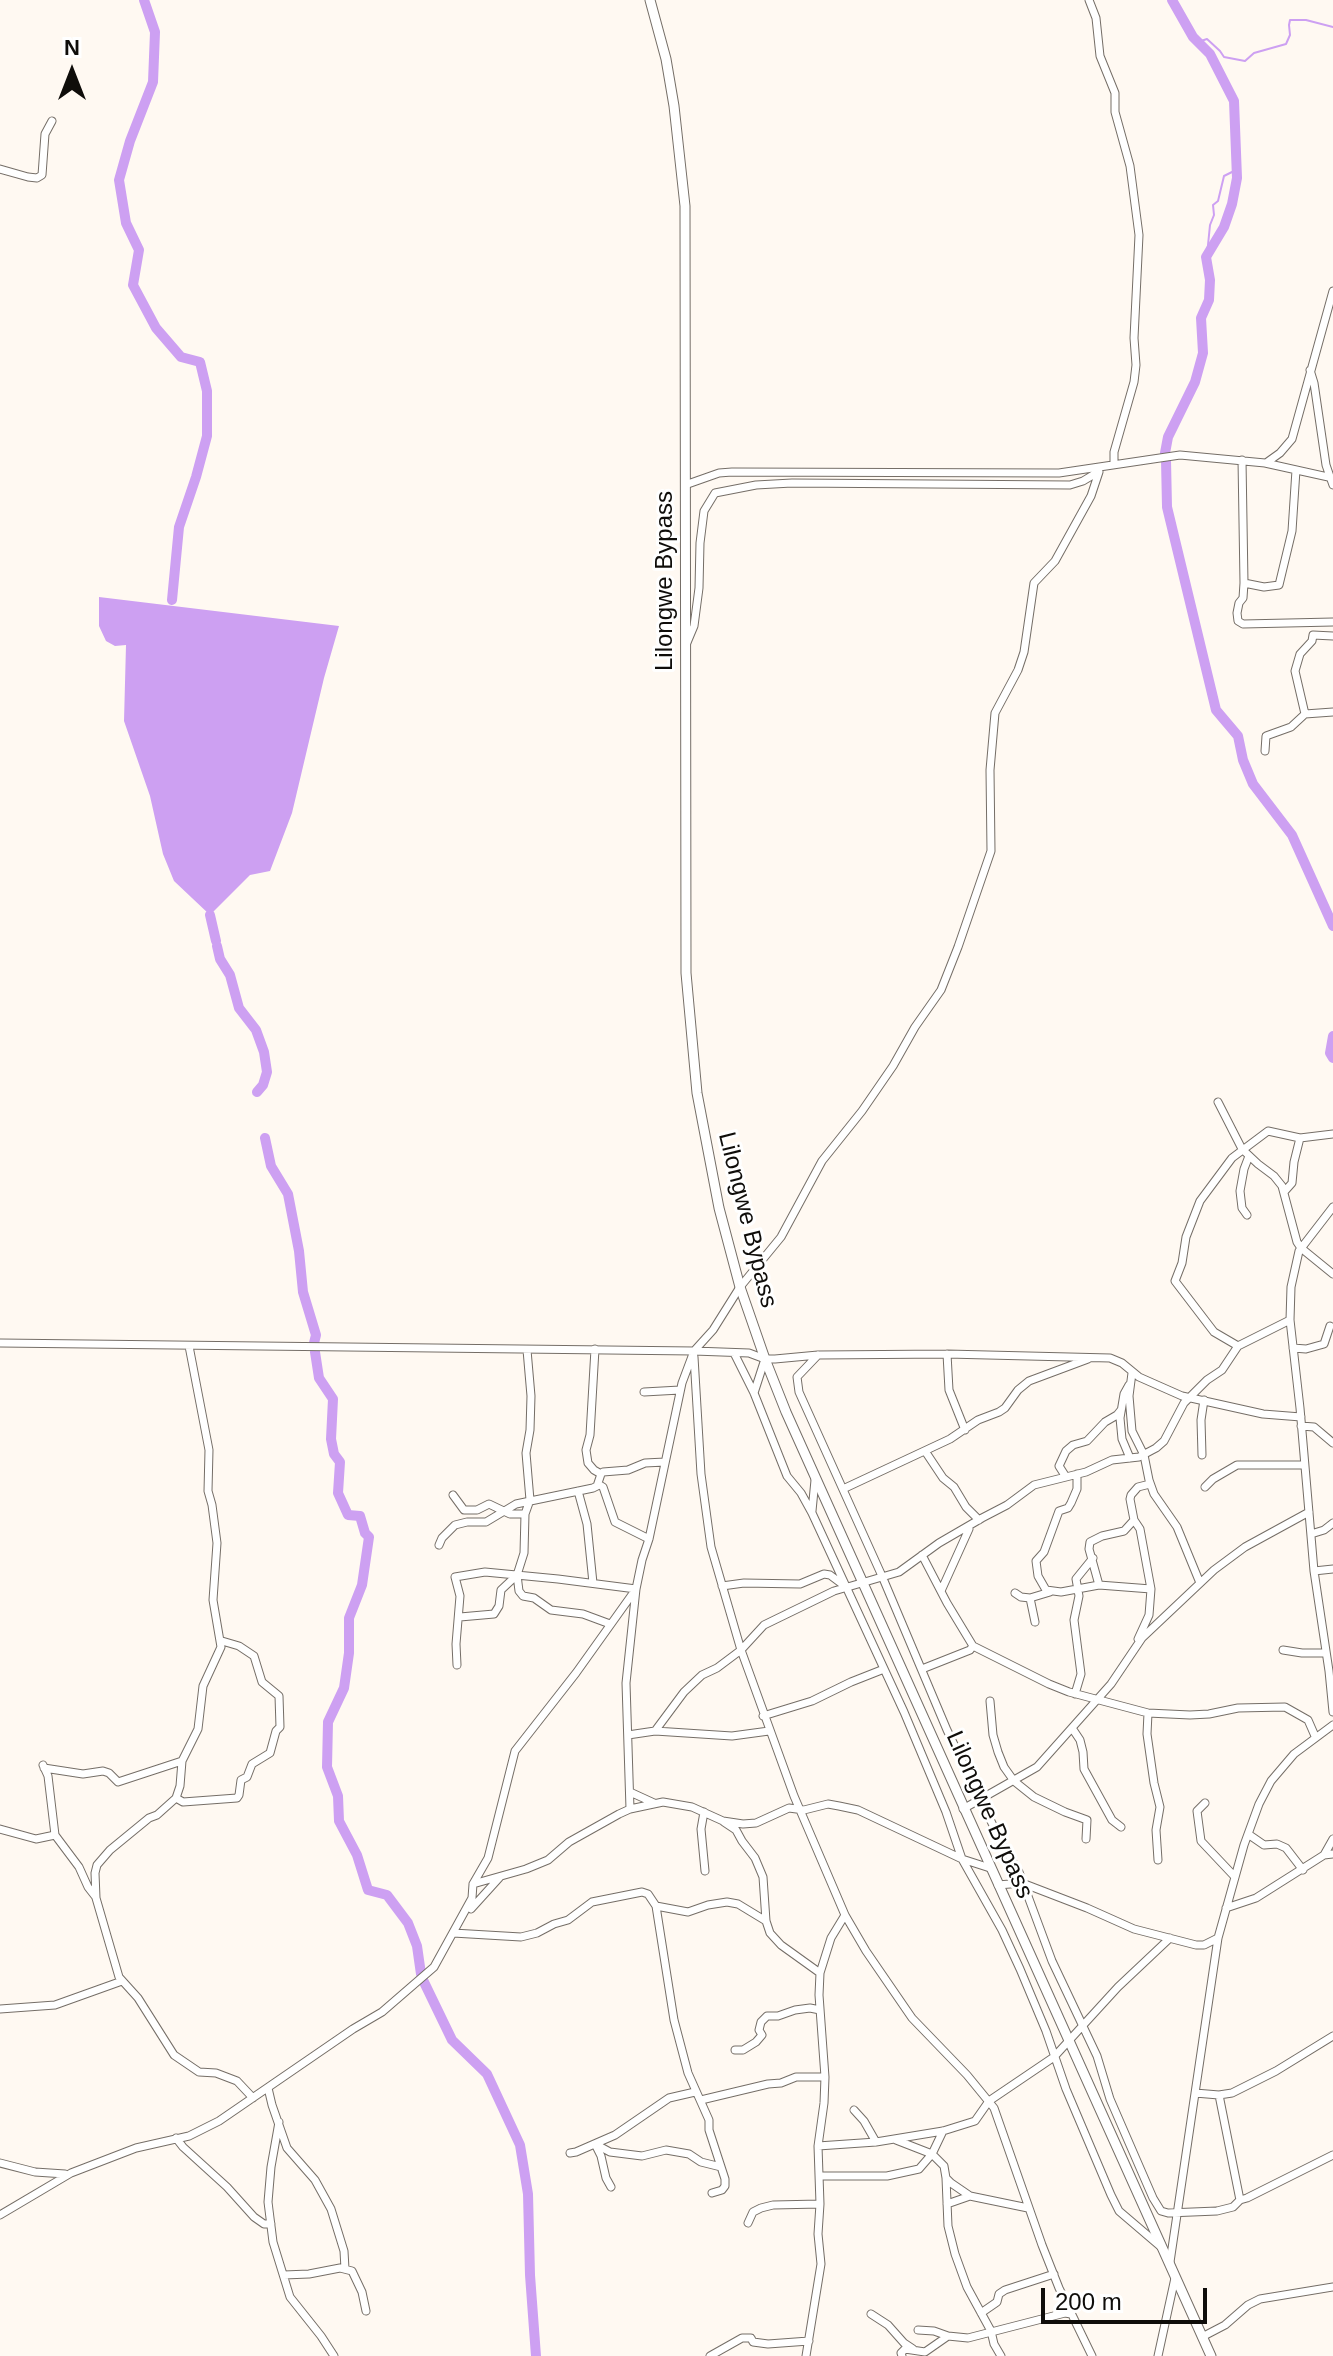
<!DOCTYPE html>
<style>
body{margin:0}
#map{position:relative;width:1333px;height:2356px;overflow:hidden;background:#fff9f2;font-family:Arial,sans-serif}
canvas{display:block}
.north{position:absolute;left:32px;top:32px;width:80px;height:80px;-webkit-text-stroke:6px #fff;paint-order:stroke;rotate:0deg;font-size:22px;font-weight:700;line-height:32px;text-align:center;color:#0f0d0a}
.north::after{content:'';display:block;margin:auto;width:28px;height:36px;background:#0f0d0a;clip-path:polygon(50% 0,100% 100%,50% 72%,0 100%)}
.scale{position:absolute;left:1041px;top:2288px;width:166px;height:36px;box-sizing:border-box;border:4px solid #0f0d0a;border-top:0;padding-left:10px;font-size:24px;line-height:28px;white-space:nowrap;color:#0f0d0a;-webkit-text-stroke:6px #fff;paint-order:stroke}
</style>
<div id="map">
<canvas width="1333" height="2356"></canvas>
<div class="north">N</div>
<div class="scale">200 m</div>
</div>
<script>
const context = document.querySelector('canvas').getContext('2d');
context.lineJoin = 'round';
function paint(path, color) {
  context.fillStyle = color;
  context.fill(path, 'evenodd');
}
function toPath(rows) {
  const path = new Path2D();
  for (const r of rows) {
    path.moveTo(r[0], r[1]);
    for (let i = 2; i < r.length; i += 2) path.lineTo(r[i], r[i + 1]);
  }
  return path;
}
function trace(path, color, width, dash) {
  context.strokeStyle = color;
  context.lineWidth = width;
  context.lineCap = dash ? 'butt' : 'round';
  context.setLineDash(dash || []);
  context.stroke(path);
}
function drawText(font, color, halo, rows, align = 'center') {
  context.font = font + ' Arial,sans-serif';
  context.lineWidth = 6;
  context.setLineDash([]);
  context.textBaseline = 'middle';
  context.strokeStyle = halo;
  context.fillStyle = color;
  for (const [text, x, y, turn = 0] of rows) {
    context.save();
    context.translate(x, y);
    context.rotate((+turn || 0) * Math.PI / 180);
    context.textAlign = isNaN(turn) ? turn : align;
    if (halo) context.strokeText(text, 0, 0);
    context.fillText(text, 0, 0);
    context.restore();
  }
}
const water = toPath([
 [99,597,339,626,324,678,292,813,270,871,250,875,210,915,174,881,163,854,150,796,124,721,126,645,115,646,106,641,99,626]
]);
const stream = toPath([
 [1198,42,1207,39,1220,51,1224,57,1245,61,1254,53,1286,44,1290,35,1289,25,1290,20,1306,20,1333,27],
 [1207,255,1210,225,1214,215,1213,205,1218,201,1224,176,1236,170]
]);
const river = toPath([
 [144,0,155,32,153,82,130,141,119,180,126,223,139,250,133,285,156,328,181,357,200,362,207,391,207,436,196,477,179,527,172,600],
 [1165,453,1168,437,1195,382,1203,353,1201,318,1209,300,1210,280,1206,257,1224,227,1232,204,1237,178,1234,101,1210,54,1193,37,1172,0],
 [1166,460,1167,507,1216,710,1238,736,1243,760,1253,784,1292,835,1333,926],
 [210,915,216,941],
 [217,946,220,959,230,975,239,1008,256,1030,264,1052,267,1072,263,1085,257,1092],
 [1333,1036,1330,1053,1333,1058],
 [265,1138,271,1166,288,1194,299,1251,303,1292,316,1335,314,1343],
 [315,1352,319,1378,333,1399,331,1439,334,1454,340,1462,338,1493,348,1515,360,1516,365,1533,369,1537,362,1585,349,1618,349,1653,344,1688,328,1722,327,1767,338,1796,339,1821,357,1855,368,1890,387,1895,408,1923,417,1946,421,1974],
 [423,1980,452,2040,487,2074,520,2145,528,2194,530,2275,536,2356]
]);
const minor = toPath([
 [1089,0,1096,18,1100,56,1115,93,1115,112,1130,166,1139,235,1134,338,1136,365,1134,382,1114,452,1114,464],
 [0,169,28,177,37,178,42,175,45,134,52,121],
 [1310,370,1314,383,1326,465,1333,485],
 [1242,460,1244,583,1243,598,1239,603,1237,613,1238,621,1243,624,1333,622],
 [1266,463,1280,453,1292,439,1333,291],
 [685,485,719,473,732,472,1059,473,1180,455,1265,463,1333,478],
 [1244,583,1264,587,1279,585,1292,531,1296,470],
 [1333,636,1313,635,1312,641,1300,654,1295,671,1305,714,1333,712],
 [686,645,694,626,699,588,700,543,704,511,715,493,756,485,792,483,1070,485,1083,481,1098,472],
 [1265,751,1266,736,1291,727,1305,714],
 [1218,1102,1242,1149,1258,1164,1274,1176,1282,1186,1297,1242,1301,1248,1333,1274],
 [1284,1192,1292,1183,1294,1162,1300,1138],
 [1333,1207,1299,1251,1291,1287,1290,1320,1300,1408,1314,1571,1329,1671,1333,1712],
 [1247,1215,1242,1208,1240,1191,1244,1169,1249,1156],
 [0,1343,694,1351,749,1353,765,1359,775,1359,818,1355,947,1354,1110,1358,1122,1363,1139,1377,1182,1396,1263,1414,1301,1417],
 [189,1346,209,1450,208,1491,212,1505,217,1543,213,1600,221,1647,203,1686,198,1729,182,1761,180,1786,176,1798,157,1815,149,1818,110,1850,97,1865,95,1873,96,1898,119,1977,138,1998,174,2055,199,2072,216,2073,237,2081,253,2098],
 [1238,1346,1214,1332,1175,1281,1182,1263,1186,1237,1200,1201,1232,1158,1268,1131,1300,1138,1333,1134],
 [1293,1348,1306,1349,1324,1344,1330,1326],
 [595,1349,590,1435,586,1450,588,1463,594,1470,601,1474],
 [734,1353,754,1393,787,1476,801,1493,812,1513,904,1712,946,1812,962,1859,1002,1930,1020,1969,1046,2031,1066,2089,1111,2195,1119,2211,1160,2246],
 [947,1354,949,1390,965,1430],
 [818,1355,797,1377,799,1392,882,1576,947,1730,1002,1844,1019,1872,1052,1961,1097,2056,1110,2099,1153,2198,1161,2211,1168,2213,1217,2211,1233,2207,1240,2200,1247,2198,1333,2155],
 [694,1357,701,1474,711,1547,741,1650,794,1796,845,1915,866,1951,912,2018,967,2075,994,2108,1042,2245,1059,2288,1092,2356],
 [1132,1373,1129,1396,1132,1431,1144,1455,1149,1480,1154,1494,1177,1527,1200,1583],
 [1129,1385,1124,1394,1120,1418,1122,1439,1130,1458],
 [644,1392,680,1390],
 [754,1393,765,1359],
 [1301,1426,1314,1427,1333,1443],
 [925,1451,943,1478,954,1487,966,1507,979,1520],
 [1202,1455,1201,1420,1204,1400],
 [1077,1474,1077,1489,1071,1503,1068,1508,1059,1511,1044,1552,1036,1561,1038,1576,1046,1590,1061,1592,1099,1585,1151,1589],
 [1066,1477,1059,1466,1066,1451,1073,1445,1087,1441,1105,1422,1117,1415,1121,1410],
 [598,1484,603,1487,615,1522,649,1539],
 [1205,1487,1213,1479,1237,1465,1304,1465],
 [843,1489,950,1439,978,1420,999,1412,1005,1408,1018,1390,1029,1381,1088,1359],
 [578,1491,587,1524,593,1583],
 [453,1495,464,1510,477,1510,489,1504,510,1514,525,1514],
 [812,1511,815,1480],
 [1311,1534,1324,1530,1333,1523],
 [439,1545,442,1538,455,1525,467,1522,486,1522,516,1504,593,1488,597,1486,601,1474,603,1472,628,1470,645,1463,665,1462],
 [922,1555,947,1603,973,1646,1049,1684,1069,1692,1148,1713,1190,1715,1209,1714,1238,1708,1285,1707,1308,1720,1315,1736],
 [1314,1571,1333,1569],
 [517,1575,519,1591,523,1596,534,1598,551,1610,583,1614,610,1624],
 [1099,1585,1089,1549,1090,1542,1102,1536,1124,1531,1134,1520],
 [722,1586,744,1583,800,1584,824,1574,830,1575,842,1584],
 [941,1591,969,1529],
 [1015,1593,1021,1597,1030,1598,1050,1592],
 [1030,1598,1035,1622],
 [460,1617,494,1614,499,1606,501,1590,517,1575,524,1553,525,1514,530,1500,526,1453,530,1430,531,1396,527,1350],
 [1138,1639,1149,1615,1151,1589,1140,1529,1134,1520,1130,1499,1131,1495,1138,1487,1150,1484],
 [1283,1650,1302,1653,1326,1653],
 [922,1669,970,1650,973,1646],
 [1075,1694,1081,1674,1074,1620,1079,1596,1076,1579,1093,1558],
 [990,1701,993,1735,998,1752,1004,1767,1014,1781,1034,1797,1065,1812,1087,1820,1086,1839],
 [1148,1713,1147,1734,1154,1783,1160,1807,1156,1830,1158,1860],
 [763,1716,812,1701,851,1682,884,1669],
 [1072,1728,1080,1740,1083,1752,1084,1769,1112,1820,1121,1827],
 [655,1731,684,1692,702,1675,717,1668,741,1650,764,1625,834,1591,899,1572,939,1543,982,1518,1007,1505,1034,1485,1086,1472,1112,1460,1139,1457,1156,1448,1164,1441,1184,1403,1207,1380,1222,1370,1238,1346,1290,1320],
 [628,1735,655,1731,732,1736,769,1731],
 [43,1765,48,1776,55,1835],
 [44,1768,83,1774,103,1771,109,1773,118,1782,182,1761],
 [630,1792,654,1803],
 [176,1798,183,1802,237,1798,239,1795,241,1780,247,1777,252,1764,270,1753,276,1731,280,1727,279,1696,262,1682,254,1656,239,1646,222,1641],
 [1205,1803,1197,1811,1201,1841,1235,1877],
 [630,1809,626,1683,636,1589,642,1560,649,1539,682,1383,694,1351,713,1330,740,1287,781,1237,822,1161,862,1111,893,1066,915,1027,941,990,958,947,991,851,990,770,995,713,1018,670,1024,652,1034,583,1055,561,1091,496,1099,472],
 [963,1809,1037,1767,1111,1684,1142,1638,1214,1570,1245,1547,1309,1512],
 [704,1812,701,1829,705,1871],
 [724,1822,736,1830,742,1841,755,1858,763,1877,766,1921,770,1933,781,1945,820,1973],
 [0,1829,36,1839,55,1835,79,1867,88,1887,95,1896],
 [1248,1834,1264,1845,1277,1844,1286,1848,1303,1870],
 [1324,1855,1333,1839],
 [473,1884,526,1869,548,1860,569,1842,619,1814,630,1809,663,1802,692,1807,723,1821,743,1824,756,1823,789,1808,804,1810,828,1804,839,1806,858,1810,962,1859,990,1868],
 [998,1885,1022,1883,1087,1908,1134,1929,1196,1945,1204,1945,1218,1938],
 [656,1906,688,1912,708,1905,727,1902,738,1904,766,1921],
 [1226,1908,1256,1898,1324,1855,1333,1854],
 [471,1909,500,1877],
 [453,1933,521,1937,537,1933,554,1924,568,1920,592,1902,642,1892,648,1894,656,1906,674,2020,688,2073,709,2120,709,2130,725,2179,725,2186,722,2190,712,2193],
 [0,2009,55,2005,122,1981],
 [735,2050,743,2050,756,2042,762,2035,759,2030,761,2022,767,2016,778,2016,795,2010,810,2008,820,2010],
 [268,2088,272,2105,287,2148,315,2180,331,2209,344,2251,345,2269],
 [1195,2093,1219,2095,1232,2093,1276,2071,1333,2036],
 [1219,2095,1240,2200],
 [701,2100,768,2084,781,2083,796,2077,825,2077],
 [854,2110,864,2121,876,2142],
 [279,2122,271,2167,268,2202,273,2242,290,2297,321,2336,334,2356],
 [176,2138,183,2147,227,2187,254,2217,264,2224,271,2224],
 [896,2140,932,2154,944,2166,946,2178,951,2183,970,2196],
 [818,2146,876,2142,943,2131,975,2121,989,2101,1054,2057,1118,1987,1170,1938],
 [570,2153,576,2152,615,2135,669,2098,695,2092],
 [0,2163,35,2172,65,2174],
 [819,2176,887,2176,919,2169,932,2154,943,2131],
 [946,2178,948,2226,955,2254,967,2287,991,2331,994,2344,1001,2356],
 [611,2187,606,2178,601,2156,595,2144,610,2152,642,2156,666,2150,689,2154,701,2162,721,2167],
 [947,2204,970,2196,1028,2208],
 [0,2215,71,2173,136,2148,189,2136,219,2121,353,2029,382,2012,434,1967,472,1898,473,1884,488,1858,515,1751,576,1673,636,1589,558,1579,485,1572,455,1577,460,1596,456,1644,457,1665],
 [748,2223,753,2212,761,2208,773,2205,820,2204],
 [1170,2262,1218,1938,1244,1845,1259,1804,1271,1781,1294,1754,1333,1725],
 [284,2275,309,2274,340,2268,352,2271,362,2292,366,2311],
 [981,2313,997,2302,999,2294,1005,2290,1054,2274],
 [871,2314,888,2325,904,2343,913,2349],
 [918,2330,934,2331,948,2336],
 [1202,2337,1225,2325,1248,2305,1260,2299,1333,2287],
 [710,2356,742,2338,751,2338,753,2342,768,2344,809,2341],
 [806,2356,821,2264,818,2234,820,2204,818,2146,824,2103,825,2077,819,1995,820,1973,831,1938,845,1915],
 [902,2356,901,2353,905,2349,925,2352,948,2336,968,2338,1065,2313,1071,2314],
 [1158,2356,1175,2278]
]);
const major = toPath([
 [650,0,666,59,674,106,685,206,686,973,697,1093,719,1208,740,1287,765,1359,786,1412,1211,2356]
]);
const streetNames = [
 ["Lilongwe Bypass",665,581,-90],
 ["Lilongwe Bypass",747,1220,76],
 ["Lilongwe Bypass",989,1815,66]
];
paint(water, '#cda0f2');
trace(stream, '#cda0f2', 2);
trace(river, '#cda0f2', 10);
trace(minor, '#756e67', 9);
trace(major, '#756e67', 11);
trace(minor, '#fff', 7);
trace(major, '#fff', 9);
drawText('24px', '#0f0d0a', '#fff', streetNames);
</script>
